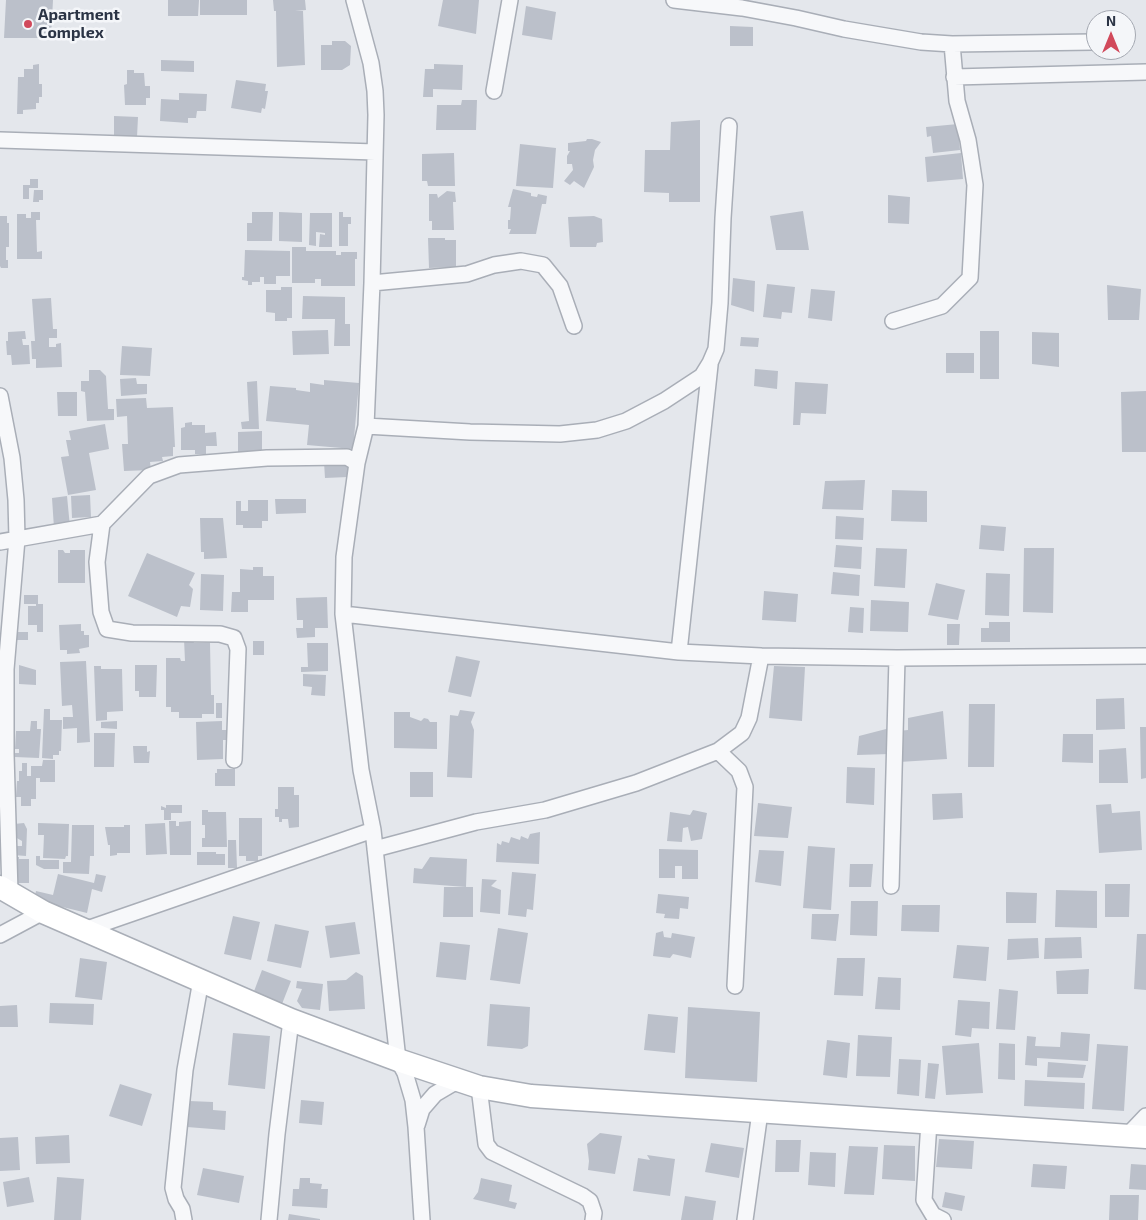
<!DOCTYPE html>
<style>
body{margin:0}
#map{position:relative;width:1146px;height:1220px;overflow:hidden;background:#e4e7ec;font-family:"Exo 2",sans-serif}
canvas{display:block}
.north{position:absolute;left:1086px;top:10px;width:50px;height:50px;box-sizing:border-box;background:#f4f6f9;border:1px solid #a4a8b1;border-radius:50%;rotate:0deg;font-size:14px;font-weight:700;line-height:20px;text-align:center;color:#2b3445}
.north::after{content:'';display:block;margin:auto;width:18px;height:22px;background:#d1495b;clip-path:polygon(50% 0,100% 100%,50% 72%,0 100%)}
</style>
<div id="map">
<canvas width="1146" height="1220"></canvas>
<div class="north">N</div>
</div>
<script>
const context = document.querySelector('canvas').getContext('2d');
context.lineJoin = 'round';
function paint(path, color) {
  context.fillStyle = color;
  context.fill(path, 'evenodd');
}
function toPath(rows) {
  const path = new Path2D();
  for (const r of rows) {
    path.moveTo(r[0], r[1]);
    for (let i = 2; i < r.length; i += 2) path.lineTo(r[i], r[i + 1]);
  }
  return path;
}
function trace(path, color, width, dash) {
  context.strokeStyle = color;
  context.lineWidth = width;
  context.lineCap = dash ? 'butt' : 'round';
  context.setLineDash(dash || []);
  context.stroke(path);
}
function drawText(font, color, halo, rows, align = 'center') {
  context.font = font + ' "Exo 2",sans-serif';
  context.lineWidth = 5;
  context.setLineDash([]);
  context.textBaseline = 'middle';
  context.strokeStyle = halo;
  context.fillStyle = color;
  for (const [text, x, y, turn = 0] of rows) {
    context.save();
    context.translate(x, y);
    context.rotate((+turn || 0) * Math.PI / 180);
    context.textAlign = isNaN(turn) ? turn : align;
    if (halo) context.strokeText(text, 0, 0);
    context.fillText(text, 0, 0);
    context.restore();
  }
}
const building = toPath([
 [6,0,53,0,51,38,4,38],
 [168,0,199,0,198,16,168,16],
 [200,0,247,0,247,15,200,15],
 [273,0,305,0,306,10,295,11,303,11,305,65,277,67,276,11,274,11],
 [443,0,479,0,476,34,438,26],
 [526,6,556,12,552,40,522,35],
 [730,26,753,27,753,46,730,46],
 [332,41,345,41,351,46,350,65,342,70,321,70,321,45,332,45],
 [161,60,194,61,194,72,161,71],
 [39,64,39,84,42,84,42,97,39,97,39,103,36,103,36,109,23,110,23,114,17,114,18,77,24,77,24,69,33,69,33,65],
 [434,64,463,65,462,90,433,89,433,97,423,97,425,69,434,69],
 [127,70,134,70,134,73,144,73,145,86,150,86,150,98,146,98,146,105,125,105,124,85,127,84],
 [236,80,266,84,265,91,268,91,265,109,262,108,261,113,231,108],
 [179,93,207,94,206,111,197,111,196,118,188,118,188,123,160,121,161,99,179,100],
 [462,100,477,100,476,130,436,130,437,105,461,105],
 [114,116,138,117,137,137,114,137],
 [700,120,700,202,669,202,669,193,644,192,645,150,670,150,671,122],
 [958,124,960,150,933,153,931,136,927,137,926,127],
 [587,139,592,139,601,142,595,150,593,160,594,167,584,188,574,181,570,185,564,181,573,170,572,164,567,164,567,156,570,151,568,151,568,143,586,141],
 [520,144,556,148,553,188,516,186],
 [454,153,455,186,428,186,427,181,422,181,422,154],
 [961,153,963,179,927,182,925,157],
 [30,179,38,179,38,188,29,188,29,199,23,199,23,185,30,185],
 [513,189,531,193,531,196,537,197,538,194,547,196,546,204,542,204,536,234,509,234,511,229,508,229,508,220,510,220,511,207,508,207],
 [34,190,43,190,43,200,39,200,39,202,33,202],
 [447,191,455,192,456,202,453,202,454,230,432,230,432,221,429,221,429,194,437,194,438,198],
 [888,195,910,197,909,224,888,223],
 [803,211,809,250,776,250,770,216],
 [31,212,40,212,40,220,36,220,37,252,42,251,42,259,17,259,17,214,26,214,26,218,31,218],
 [252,212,273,212,272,241,247,241,247,223,252,223],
 [279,212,302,213,302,242,279,241],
 [339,212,343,212,343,217,351,217,351,224,348,224,348,246,339,246],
 [310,213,332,213,332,247,319,247,320,234,325,235,325,233,316,232,316,246,309,245],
 [0,216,7,216,7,223,9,223,9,247,6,247,6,260,8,260,8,268,1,268,0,266],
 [594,216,602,219,603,242,597,243,596,247,570,247,568,217],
 [428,238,445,238,445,240,456,240,456,267,429,268],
 [292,247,306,247,306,251,336,251,336,255,341,255,341,252,357,252,357,259,355,259,355,286,321,286,321,279,315,279,315,283,292,283],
 [245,250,290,251,290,276,276,276,276,284,264,284,264,277,260,277,260,282,252,282,252,285,248,285,248,281,242,280,242,277,244,277],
 [733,278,755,281,754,312,731,305],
 [767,284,795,287,792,313,782,312,781,319,763,317],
 [1107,285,1141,289,1139,320,1108,320],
 [281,287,292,287,292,318,287,318,287,321,275,321,275,313,266,312,266,290,281,290],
 [811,289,835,291,832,321,808,318],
 [303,296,345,297,345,324,350,324,350,346,334,346,335,319,302,319],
 [51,298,53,329,57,329,57,338,49,338,49,347,56,347,56,344,61,343,62,367,36,368,36,359,32,359,31,341,35,341,32,299],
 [328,330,329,354,293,355,292,331],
 [25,331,26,339,22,339,23,345,29,345,30,364,12,365,11,355,7,355,6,341,8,341,8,332],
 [980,331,999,331,999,379,980,379],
 [1032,332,1059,333,1059,367,1032,364],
 [741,337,759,338,758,347,740,346],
 [122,346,152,348,150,376,120,375],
 [946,353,974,353,974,373,946,373],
 [755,369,778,371,777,389,754,386],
 [89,370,100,370,106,376,108,409,114,409,114,420,87,421,85,392,81,391,81,381,89,381],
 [136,378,137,384,147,384,147,394,121,396,120,379],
 [324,380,359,383,353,449,307,445,309,425,266,421,270,386,296,388,296,390,310,392,310,383,324,385],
 [257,381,259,429,242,429,241,422,249,421,247,382],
 [795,382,828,384,826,414,801,413,800,425,793,425],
 [1146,391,1146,452,1122,452,1121,392],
 [57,392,77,392,77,416,58,416],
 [146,398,147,408,173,407,175,447,173,447,173,456,162,457,163,461,150,462,151,470,124,471,122,444,128,444,127,416,117,417,116,399],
 [192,422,192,425,205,425,205,433,216,432,217,446,206,446,206,454,195,454,195,450,181,450,181,428,185,427,185,423],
 [105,424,109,449,89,453,96,490,68,495,61,457,69,456,66,440,71,440,69,431],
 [262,431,262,453,238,454,238,432],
 [348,461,348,477,325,478,324,462],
 [865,480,863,510,822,509,825,481],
 [892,490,927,491,927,522,891,521],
 [90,495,91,517,72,518,71,496],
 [67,496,70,527,54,528,52,498],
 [275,499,306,499,306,513,276,514],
 [248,500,268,500,268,521,262,521,262,528,243,528,243,525,236,525,236,501,241,501,241,511,248,511],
 [836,516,864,518,863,540,835,539],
 [200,518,223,518,227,558,204,559,204,552,201,552],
 [981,525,1006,527,1004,551,979,549],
 [836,545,862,547,861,569,834,567],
 [876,548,907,549,905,588,874,586],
 [1024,548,1054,548,1053,613,1023,612],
 [58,550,63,550,65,553,70,553,70,550,85,550,85,583,58,583],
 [147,553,195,573,189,585,193,589,190,607,181,606,177,617,128,596],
 [253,567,263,567,263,576,274,576,274,600,248,600,248,612,231,612,232,592,240,592,240,569,253,570],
 [833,572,860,575,859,596,831,594],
 [986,573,1010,574,1009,616,985,615],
 [201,574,224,575,223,611,200,610],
 [936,583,965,590,958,620,928,615],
 [764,591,798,594,796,622,762,620],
 [24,595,38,595,38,604,43,604,43,632,37,632,37,625,28,625,28,606,36,606,36,604,24,604],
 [327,597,328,628,315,628,315,637,297,638,296,628,303,628,303,620,297,620,296,598],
 [871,600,909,602,908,632,870,631],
 [850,607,864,608,863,633,848,632],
 [989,622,1010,622,1010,642,981,642,981,628,989,628],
 [81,624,81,631,84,631,84,635,89,635,89,647,79,649,80,653,67,654,67,650,60,650,59,625],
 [947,624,960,624,959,645,947,645],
 [15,632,28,632,28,640,15,640],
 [184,639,193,639,194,643,210,643,211,695,214,695,214,714,202,714,202,718,179,718,179,712,171,712,171,707,166,707,166,658,180,658,181,661,185,661],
 [253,641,264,641,264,655,253,655],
 [307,643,328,643,328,671,301,672,301,667,308,667],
 [456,656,480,661,471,697,448,692],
 [86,661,90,742,77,743,77,728,63,729,63,717,73,717,72,705,62,706,60,662],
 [19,665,36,670,36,685,19,684],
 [135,665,157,665,156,697,139,697,139,691,135,691],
 [94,666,101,666,101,669,122,669,123,711,107,712,107,720,96,721],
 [774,666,805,667,802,721,769,718],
 [303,674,326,675,325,696,311,695,312,687,303,686],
 [1124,698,1125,729,1096,730,1096,699],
 [216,703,222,703,222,718,216,718],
 [969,704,995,704,994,767,968,767],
 [44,709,50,709,50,720,62,720,61,751,59,751,59,755,53,755,53,759,42,758],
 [460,710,475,712,471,722,474,730,472,778,447,777,450,715,458,716],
 [943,711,947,759,899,762,898,731,908,730,908,718],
 [394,712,410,712,410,717,421,721,424,718,428,719,430,722,437,722,437,749,394,748],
 [31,721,37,721,37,729,41,729,39,758,15,757,15,753,19,753,19,749,15,749,16,731,30,731],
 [117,721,117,729,101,728,101,722],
 [222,721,222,730,230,730,230,740,223,740,223,759,197,760,196,722],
 [1140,727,1146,727,1146,778,1141,779],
 [890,728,890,754,857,755,859,736],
 [94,733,115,733,114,767,94,767],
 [1063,734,1093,734,1093,763,1062,762],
 [133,746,147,746,147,752,150,751,149,763,134,763],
 [1126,748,1128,783,1099,783,1099,750],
 [43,760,55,760,55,782,40,782,40,778,36,778,36,799,31,799,31,806,21,806,21,797,16,797,17,781,19,781,19,771,22,771,22,763,27,763,27,776,31,776,31,766,42,766],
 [847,767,875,768,874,805,846,803],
 [217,769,235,769,235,786,215,786,215,773,217,773],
 [410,772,433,772,433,797,410,797],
 [278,787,294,787,294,795,299,795,299,827,289,828,288,819,282,819,282,822,279,822,279,817,275,817,275,809,278,809],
 [962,793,963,818,933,820,932,794],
 [758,803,792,807,788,838,754,836],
 [1111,804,1112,813,1140,811,1142,850,1099,853,1096,805],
 [166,805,182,805,182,813,171,813,171,820,164,820,164,810,161,810,161,806,166,808],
 [202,810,208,810,208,812,226,812,227,847,202,847,202,838,205,838,205,825,202,825],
 [693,810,707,813,702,839,691,841,688,827,683,828,682,842,667,841,670,812,690,815],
 [239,818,262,818,262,856,258,856,258,861,246,861,246,856,239,856],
 [169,821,176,821,176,826,179,826,179,822,191,821,191,855,170,855],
 [24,823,27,829,26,856,13,855,14,846,22,846,22,841,15,837,14,824],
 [38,823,69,824,68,856,66,856,65,859,43,858,44,835,38,835],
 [165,823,167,854,146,855,145,824],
 [72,825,94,825,94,856,90,856,89,874,63,873,63,862,71,862],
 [124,825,130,825,130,853,117,853,117,855,110,856,110,845,108,845,105,827,124,827],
 [540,832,539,864,496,862,497,843,501,845,502,841,509,843,511,837,520,840,521,836,528,839,530,834],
 [228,840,236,840,237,868,228,868],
 [808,846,835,848,831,910,803,908],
 [659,849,698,850,698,879,682,879,682,866,675,866,675,878,659,878],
 [759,850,784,851,781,886,755,882],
 [197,852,216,852,216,854,225,854,225,865,197,865],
 [36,856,40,856,40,860,59,860,59,869,44,869,36,865],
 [16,857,19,857,19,859,29,859,29,883,13,883],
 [430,857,467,859,466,887,413,883,414,868,422,869],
 [850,864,873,864,871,887,849,887],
 [512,872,536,874,533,910,527,909,526,917,508,915],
 [58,874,94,883,96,874,106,876,102,892,92,889,87,913,34,900,36,891,53,895],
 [482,879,497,880,491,886,501,890,500,914,480,912],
 [1105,884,1130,884,1129,917,1105,917],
 [444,887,473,887,473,917,443,917],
 [1056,890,1097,891,1097,928,1055,927],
 [1006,892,1037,893,1036,923,1006,923],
 [658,894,689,897,688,909,680,908,679,919,664,918,665,914,656,913],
 [851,901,878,901,877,936,850,935],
 [902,905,940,905,939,932,901,931],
 [812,914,839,914,836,941,811,939],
 [233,916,260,922,251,960,224,954],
 [355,922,360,954,330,958,325,926],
 [275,924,309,931,301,968,267,961],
 [498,928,528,933,520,984,490,980],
 [663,931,664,937,671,938,672,933,695,937,691,958,673,954,670,958,653,956,656,933],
 [1137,934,1146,934,1146,990,1134,989],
 [1081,937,1082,958,1044,959,1045,938],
 [1038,938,1039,958,1007,960,1008,939],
 [440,942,470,945,466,980,436,977],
 [957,945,989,947,986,981,953,978],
 [80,958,107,962,102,1000,75,997],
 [837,958,865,958,863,996,834,995],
 [1089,969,1088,994,1057,994,1056,971],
 [262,970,291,981,282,1004,253,994],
 [356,972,363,976,365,1009,329,1011,327,981,346,980],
 [878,977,901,978,900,1010,875,1009],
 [297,981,323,984,320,1010,302,1008,297,1001,302,989,296,988],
 [999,989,1018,991,1015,1030,996,1029],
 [958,1000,990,1002,989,1029,972,1028,971,1037,955,1035],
 [50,1003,94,1004,93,1025,49,1023],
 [490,1004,530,1007,528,1046,522,1049,487,1046],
 [17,1005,18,1027,0,1027,0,1006],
 [688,1007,760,1012,757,1082,685,1078],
 [648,1014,678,1017,675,1053,644,1050],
 [1061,1032,1090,1034,1088,1061,1037,1058,1037,1066,1025,1065,1027,1036,1036,1037,1035,1046,1060,1047],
 [233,1033,270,1036,265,1089,228,1085],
 [858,1035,892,1037,890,1077,856,1076],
 [827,1040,850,1043,847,1078,823,1075],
 [979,1043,983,1093,946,1095,942,1046],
 [999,1043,1015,1044,1015,1080,998,1079],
 [1097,1044,1128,1046,1124,1111,1092,1109],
 [899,1059,921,1060,919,1096,897,1094],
 [1048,1062,1086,1065,1083,1078,1047,1077],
 [928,1063,939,1064,935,1099,925,1098],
 [1025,1080,1085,1083,1084,1109,1024,1106],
 [120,1084,152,1094,142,1126,109,1116],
 [301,1100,324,1102,322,1125,299,1123],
 [189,1101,213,1102,213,1110,226,1111,225,1130,187,1127],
 [600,1133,622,1136,615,1174,588,1170,589,1161,587,1144],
 [69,1135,70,1163,36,1164,35,1137],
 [18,1137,20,1170,0,1171,0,1138],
 [939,1139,974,1141,972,1169,936,1167],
 [776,1140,801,1140,799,1172,775,1172],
 [711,1143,744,1148,739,1178,705,1172],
 [884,1145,915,1146,915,1181,882,1179],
 [849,1146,878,1147,874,1195,844,1194],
 [810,1152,836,1153,835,1187,808,1185],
 [647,1155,675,1159,670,1196,633,1191,638,1158,650,1160],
 [1033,1164,1067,1166,1065,1189,1031,1187],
 [1131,1164,1146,1165,1146,1190,1129,1189],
 [203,1168,244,1176,239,1203,197,1195],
 [29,1177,34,1202,7,1207,3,1182],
 [57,1177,84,1179,81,1220,54,1220],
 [300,1178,310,1178,310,1183,322,1184,321,1189,328,1189,327,1208,292,1206,293,1189,299,1189],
 [481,1178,512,1185,509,1201,517,1203,515,1209,473,1199,478,1192],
 [945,1192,965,1196,962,1211,942,1207],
 [1110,1195,1139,1195,1138,1220,1109,1220],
 [685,1196,716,1201,713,1220,681,1220],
 [289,1214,320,1219,320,1220,288,1220]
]);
const street = toPath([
 [354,0,371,63,375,91,376,115,372,283,366,426,357,463,344,557,343,614,361,770,373,830,398,1060,405,1073,413,1100,416,1127,422,1220],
 [674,0,742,8,796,18,844,29,921,42,952,44,1093,42],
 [954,77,1146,72],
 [494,91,510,0],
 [0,140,375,152],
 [372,283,467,274,494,265,521,261,543,265,560,286,574,326],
 [893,321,942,306,970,278,975,185,968,140,957,101,952,44],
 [0,396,12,458,16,500,17,539,6,669,6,754,10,893],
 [366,426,470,432,560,434,597,430,626,421,664,401,702,376,710,363,716,349,720,303,723,218,729,126],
 [102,524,97,562,101,612,107,629,132,633,220,634,234,638,238,649,234,760],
 [0,542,102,524,149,476,179,465,267,458,347,457,357,463],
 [343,614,679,652,761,656],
 [679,652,710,365],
 [718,751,739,771,745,787,735,986],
 [375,849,476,822,545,810,636,783,718,751,742,733,749,718,761,656,897,658,1146,656],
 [891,886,897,658],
 [84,930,373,830],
 [0,935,43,912],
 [479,1087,486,1144,492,1152,583,1196,590,1201,594,1213,593,1220],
 [929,1122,924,1200,933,1215,943,1220],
 [417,1125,422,1109,435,1094,452,1084,462,1082],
 [1127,1136,1146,1116],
 [184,1220,182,1209,176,1199,173,1188,185,1070,201,980],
 [269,1220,277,1134,291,1020],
 [745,1220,760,1112]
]);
const secondary = toPath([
 [0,887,43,912,291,1020,398,1060,479,1087,531,1096,1146,1137]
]);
const markers = [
 [28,24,5,"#d1495b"]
];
const poiNames = [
 ["Apartment",38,15],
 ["Complex",38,33]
];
paint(building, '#bbc0ca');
trace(street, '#a9aeb7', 18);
trace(secondary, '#a9aeb7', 25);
trace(street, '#f7f8fa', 15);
trace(secondary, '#fff', 22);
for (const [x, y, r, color] of markers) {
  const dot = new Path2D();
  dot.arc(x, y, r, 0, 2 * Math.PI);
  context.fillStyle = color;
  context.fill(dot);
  trace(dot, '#f4f6f9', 2);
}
drawText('bold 16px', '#2b3445', '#f4f6f9', poiNames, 'left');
</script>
